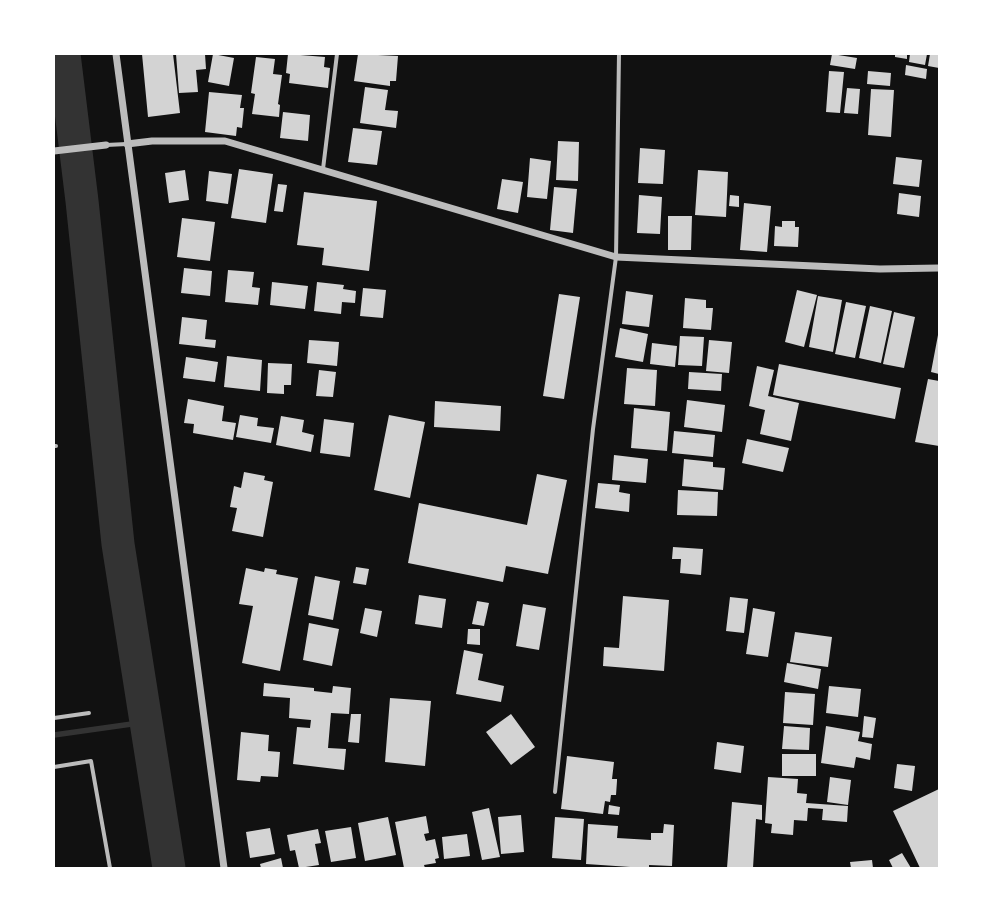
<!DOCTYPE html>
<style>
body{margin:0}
#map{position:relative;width:993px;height:922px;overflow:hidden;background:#111;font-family:Roboto,sans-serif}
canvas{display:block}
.frame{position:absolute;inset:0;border:55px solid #fff;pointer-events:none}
</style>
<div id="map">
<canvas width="993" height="922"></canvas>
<div class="frame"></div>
</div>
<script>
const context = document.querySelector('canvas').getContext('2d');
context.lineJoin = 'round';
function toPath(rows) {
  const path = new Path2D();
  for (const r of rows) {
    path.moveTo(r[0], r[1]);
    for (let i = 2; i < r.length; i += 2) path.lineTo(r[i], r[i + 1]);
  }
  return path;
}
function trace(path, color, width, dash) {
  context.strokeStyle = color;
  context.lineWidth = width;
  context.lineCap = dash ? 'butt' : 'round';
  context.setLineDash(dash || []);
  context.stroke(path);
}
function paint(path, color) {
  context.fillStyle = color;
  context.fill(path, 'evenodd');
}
const stream = toPath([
 [54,735,146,722]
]);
const river = toPath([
 [64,54,82,201,118,544,169,868]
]);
const building = toPath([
 [142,54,173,54,180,113,148,117],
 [176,54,205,54,206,69,196,70,198,92,179,93],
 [213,54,234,58,229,86,208,82],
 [288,54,325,57,324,67,330,68,328,88,289,83,290,74,286,73],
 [358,54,398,56,396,81,390,81,390,86,354,81],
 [832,54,857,58,855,69,830,65],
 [895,54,907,54,907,59,895,57],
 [910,54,927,54,925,65,909,62],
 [930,54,939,54,939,68,928,66],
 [256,57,275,59,273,74,282,75,278,104,280,105,279,117,252,114,255,94,251,93],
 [906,65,927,69,926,79,905,75],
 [829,71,844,72,840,113,826,112],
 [868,71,891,73,890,86,867,84],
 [365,87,388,90,385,110,398,111,396,128,360,123],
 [847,88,860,89,858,114,844,113],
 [871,89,894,90,891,137,868,135],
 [209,92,242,95,240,108,244,108,242,128,237,127,236,136,205,132],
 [283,112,310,115,308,141,280,138],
 [353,128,382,131,377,165,348,162],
 [558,141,579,142,578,181,556,180],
 [640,148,665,150,663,184,638,183],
 [896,157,922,160,919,187,893,184],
 [530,158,551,161,547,199,527,197],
 [239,169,273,174,266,223,231,218],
 [185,170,189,200,169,203,165,173],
 [698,170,728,172,726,217,695,215],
 [209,171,232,174,228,204,206,201],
 [502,179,523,182,518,213,497,209],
 [278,184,287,185,283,212,274,211],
 [554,187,577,189,573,233,550,230],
 [304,192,377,201,369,271,322,265,324,248,297,245],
 [899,193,921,196,919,217,897,214],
 [639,195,662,197,660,234,637,233],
 [730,195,739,196,739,207,729,206],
 [744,203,771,206,767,252,740,250],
 [668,216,692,216,691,250,668,250],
 [182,218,215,222,210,261,177,257],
 [782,221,795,221,795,227,799,227,798,247,774,246,775,226,782,227],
 [184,268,212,271,210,296,181,293],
 [228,270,254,272,252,287,260,288,258,305,225,302],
 [272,282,308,286,305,309,270,305],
 [317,282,344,285,343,289,356,291,355,303,342,302,341,314,314,311],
 [363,288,386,290,383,318,360,316],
 [797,290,817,295,804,347,785,342],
 [626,291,653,295,649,327,622,324],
 [559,294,580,297,564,399,543,396],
 [818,296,842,300,833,352,809,347],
 [685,298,706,300,706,308,713,308,711,330,683,328],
 [846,302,866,306,855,358,835,354],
 [870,306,892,311,881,363,859,358],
 [894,312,915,317,904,368,883,364],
 [182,317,207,320,205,339,216,340,215,348,179,344],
 [620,328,648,334,643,362,615,357],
 [938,335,939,335,939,374,931,372],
 [680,336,704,337,702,366,678,365],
 [309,340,339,342,337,366,307,363],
 [709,340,732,342,729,373,706,371],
 [652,343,677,346,675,367,650,364],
 [227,356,262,360,260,391,224,387],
 [186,357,218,362,215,382,183,378],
 [268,363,292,364,291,385,284,385,284,394,267,393],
 [779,364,901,388,895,419,773,395],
 [757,366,774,370,768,396,799,403,791,441,760,434,765,410,749,406],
 [627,368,657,370,655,406,624,404],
 [319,370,336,372,333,397,316,396],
 [689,372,722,374,721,391,688,389],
 [928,379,939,381,939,446,915,442],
 [188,399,224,406,222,421,236,423,233,440,193,433,194,424,184,423],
 [687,400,725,405,722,432,684,427],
 [435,401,501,406,500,431,434,427],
 [634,408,670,412,667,451,631,448],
 [240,415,258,418,257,426,274,428,271,443,236,437],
 [389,415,425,422,410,498,374,490],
 [281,416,304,420,302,432,314,435,311,452,276,445],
 [324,419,354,423,350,457,320,453],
 [674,431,715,435,713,457,672,453],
 [747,439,789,448,783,472,742,463],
 [614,455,648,459,646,483,612,480],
 [684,459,713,462,713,467,725,468,723,490,682,486],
 [244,472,265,476,264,480,273,482,263,537,232,531,237,508,230,507,234,486,241,488],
 [537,474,567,480,548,574,506,566,503,582,408,563,419,503,527,525],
 [598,483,620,485,619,492,630,494,629,512,595,508],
 [678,490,718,492,717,516,677,515],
 [673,547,703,549,701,575,680,573,681,559,672,559],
 [356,567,369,569,366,585,353,583],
 [246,568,264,572,265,568,277,570,276,574,298,578,280,671,242,663,253,606,239,604],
 [315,576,340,581,333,620,308,615],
 [419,595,446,599,442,628,415,624],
 [623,596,669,600,664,671,603,666,604,647,619,648],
 [730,597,748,599,744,633,726,631],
 [477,601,489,603,484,626,472,624],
 [523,604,546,608,539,650,516,646],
 [365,608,382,611,377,637,360,633],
 [753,608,775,612,768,657,746,654],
 [309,623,339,629,332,666,303,660],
 [468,629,480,629,480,645,467,644],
 [795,632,832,637,828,667,790,662],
 [464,650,483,654,478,680,504,686,501,702,456,694],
 [787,663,821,669,818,689,784,682],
 [264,683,314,688,314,691,332,693,333,686,351,688,349,714,331,713,328,748,346,749,344,770,293,764,297,727,310,728,311,720,289,718,290,698,263,696],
 [829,686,861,689,858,717,826,713],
 [785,692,815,694,813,725,783,723],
 [390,698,431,701,425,766,385,762],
 [351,714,361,714,359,743,348,742],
 [511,714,535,747,511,765,486,732],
 [864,716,876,718,873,738,862,737],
 [784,726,810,728,809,750,782,749],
 [826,726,860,732,858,741,872,744,870,760,856,757,854,768,821,763],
 [241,732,269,735,268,751,280,752,278,777,261,776,260,782,237,780],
 [717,742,744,746,741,773,714,769],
 [782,754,816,754,816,776,782,776],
 [567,756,614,762,612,779,617,779,617,781,616,795,611,795,610,802,605,801,603,814,561,809],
 [897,764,915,766,912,791,894,788],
 [768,777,798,779,797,793,807,794,806,803,848,806,847,822,822,820,823,809,808,808,807,821,794,820,793,835,771,833,772,824,765,823],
 [830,777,851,780,848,805,827,802],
 [939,789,939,868,920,868,893,811],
 [732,802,762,805,762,820,756,819,753,868,727,868],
 [609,805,620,807,619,815,608,814],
 [489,808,500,857,482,860,472,812],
 [521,815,524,852,501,854,498,817],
 [426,816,429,833,424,834,426,841,435,839,439,858,435,859,436,863,424,865,425,868,404,868,395,822],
 [388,817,396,855,365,861,358,823],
 [555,817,584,819,581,860,552,858],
 [588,824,618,826,617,838,651,840,651,833,663,833,664,824,674,825,672,866,649,865,649,868,645,868,586,864],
 [351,827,356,858,331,862,325,831],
 [270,828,275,854,250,858,246,832],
 [318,829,321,843,315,844,319,865,299,868,295,850,290,851,287,835],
 [467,834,470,856,444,859,442,837],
 [902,853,911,868,893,868,889,860],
 [281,858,283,868,261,868,260,864],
 [872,860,873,868,851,868,850,862]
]);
const minor = toPath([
 [106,145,127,144],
 [323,169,337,54],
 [54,446,56,446],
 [54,718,89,713],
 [54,767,91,761,110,868],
 [555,792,593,429,616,257,619,54]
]);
const tertiary = toPath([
 [116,54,224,868],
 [127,144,152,141,225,141,616,257,880,269,939,268],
 [54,151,106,145]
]);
trace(stream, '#333', 5.5);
trace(river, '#333', 33);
paint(building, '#d3d3d3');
trace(minor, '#bcbcbc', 4);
trace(tertiary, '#bcbcbc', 7);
</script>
